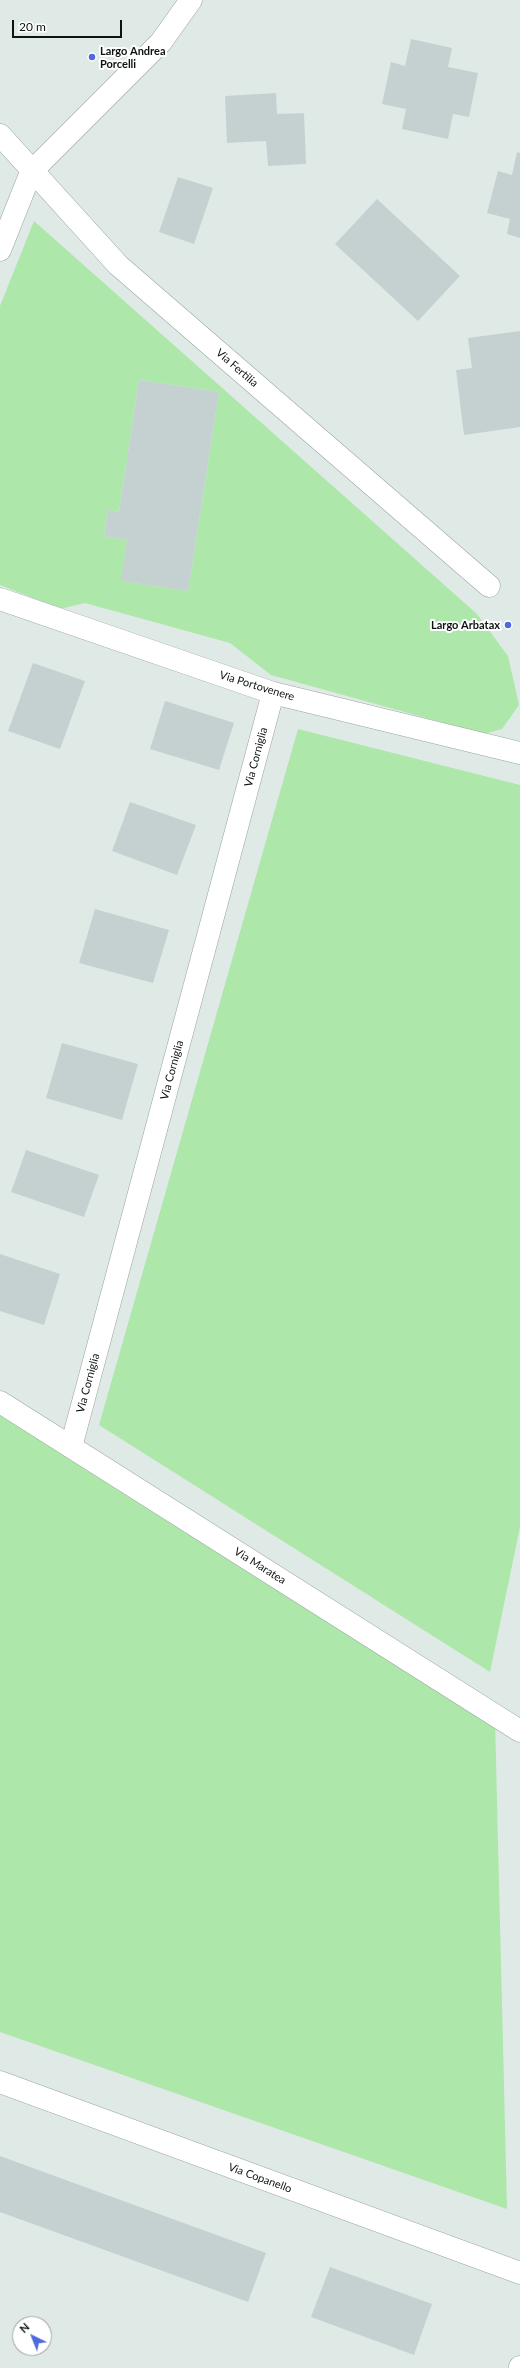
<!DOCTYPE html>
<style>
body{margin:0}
#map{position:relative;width:520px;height:2368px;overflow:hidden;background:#dfeae7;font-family:Lato,sans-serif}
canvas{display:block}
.north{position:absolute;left:12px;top:2316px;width:40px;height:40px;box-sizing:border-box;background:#fff;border:1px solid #9fa0a0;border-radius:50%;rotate:317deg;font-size:11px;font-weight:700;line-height:16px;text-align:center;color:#0e1211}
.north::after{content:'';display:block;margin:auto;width:14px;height:18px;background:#5169de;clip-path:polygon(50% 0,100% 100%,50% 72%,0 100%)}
.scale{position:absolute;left:12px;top:20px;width:110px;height:18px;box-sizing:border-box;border:2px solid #0e1211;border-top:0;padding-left:5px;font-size:12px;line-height:14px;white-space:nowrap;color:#0e1211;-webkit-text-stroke:3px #fff;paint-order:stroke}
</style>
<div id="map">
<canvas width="520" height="2368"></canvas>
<div class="north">N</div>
<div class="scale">20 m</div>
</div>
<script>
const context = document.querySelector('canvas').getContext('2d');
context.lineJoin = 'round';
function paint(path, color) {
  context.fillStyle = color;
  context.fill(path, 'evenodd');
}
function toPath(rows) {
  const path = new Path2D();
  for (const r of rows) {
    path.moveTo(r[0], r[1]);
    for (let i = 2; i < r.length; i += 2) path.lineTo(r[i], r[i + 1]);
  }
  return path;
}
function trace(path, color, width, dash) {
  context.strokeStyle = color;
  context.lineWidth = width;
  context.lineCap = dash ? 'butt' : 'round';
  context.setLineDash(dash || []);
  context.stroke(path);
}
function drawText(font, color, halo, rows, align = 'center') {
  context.font = font + ' Lato,sans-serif';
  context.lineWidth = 4;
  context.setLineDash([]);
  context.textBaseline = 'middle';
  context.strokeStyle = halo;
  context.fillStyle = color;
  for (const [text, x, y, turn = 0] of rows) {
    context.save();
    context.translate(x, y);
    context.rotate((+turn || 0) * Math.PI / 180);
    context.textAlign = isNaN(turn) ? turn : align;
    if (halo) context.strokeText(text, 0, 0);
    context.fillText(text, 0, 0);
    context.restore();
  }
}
const green = toPath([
 [34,221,477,614,508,656,519,705,502,729,484,734,271,675,230,643,85,603,60,609,0,585,0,306],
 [139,380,219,392,188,591,122,581,127,540,104,536,108,510,119,512],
 [298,729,520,785,520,1527,490,1672,99,1425],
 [0,1413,495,1719,507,2209,0,2032]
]);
const building = toPath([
 [411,39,452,48,448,67,478,73,469,117,453,114,448,139,402,129,406,109,382,104,391,62,405,66],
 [276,93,277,114,304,113,306,164,268,166,266,141,227,143,225,96],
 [517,152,520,153,520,238,507,234,510,219,487,213,498,171,512,175],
 [178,177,213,188,194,244,159,232],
 [377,199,460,276,418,321,335,244],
 [520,331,520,427,464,435,456,370,472,368,468,338],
 [139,380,219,392,188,591,121,581,127,540,104,536,108,510,119,512],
 [33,663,85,681,60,749,8,731],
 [165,701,234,723,219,770,150,749],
 [130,802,196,825,177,875,112,851],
 [95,909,169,930,153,983,79,963],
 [62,1043,138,1064,122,1120,46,1098],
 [26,1150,99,1175,84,1217,11,1192],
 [0,1254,60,1274,44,1325,0,1311],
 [0,2156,266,2253,248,2302,0,2212],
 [330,2267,432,2304,414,2355,311,2317]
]);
const minor = toPath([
 [0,135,118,265,489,586],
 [0,250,31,172,161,42,191,0],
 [0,599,273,693,520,753],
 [0,1402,520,1731],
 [71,1447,273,693],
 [0,2082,520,2273],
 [520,2368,520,2367]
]);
const markers = [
 [92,57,4,"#5169de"],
 [508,625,4,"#5169de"]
];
const poiNames = [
 ["Largo Andrea",100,51],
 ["Porcelli",100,64],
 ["Largo Arbatax",500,625,"right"]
];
const streetNames = [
 ["Via Fertilia",237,368,41],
 ["Via Portovenere",257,686,17],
 ["Via Corniglia",256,757,-75],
 ["Via Corniglia",172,1070,-75],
 ["Via Corniglia",88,1383,-75],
 ["Via Maratea",260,1566,32],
 ["Via Copanello",260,2178,20]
];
paint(green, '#ade7a9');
paint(building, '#c5d1d1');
trace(minor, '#9aa4a2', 23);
trace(minor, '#fff', 22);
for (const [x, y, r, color] of markers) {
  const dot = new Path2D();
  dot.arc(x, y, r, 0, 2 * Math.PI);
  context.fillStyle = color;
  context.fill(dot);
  trace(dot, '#fff', 1.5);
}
drawText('bold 11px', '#0e1211', '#fff', poiNames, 'left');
drawText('11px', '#0e1211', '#fff', streetNames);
</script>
